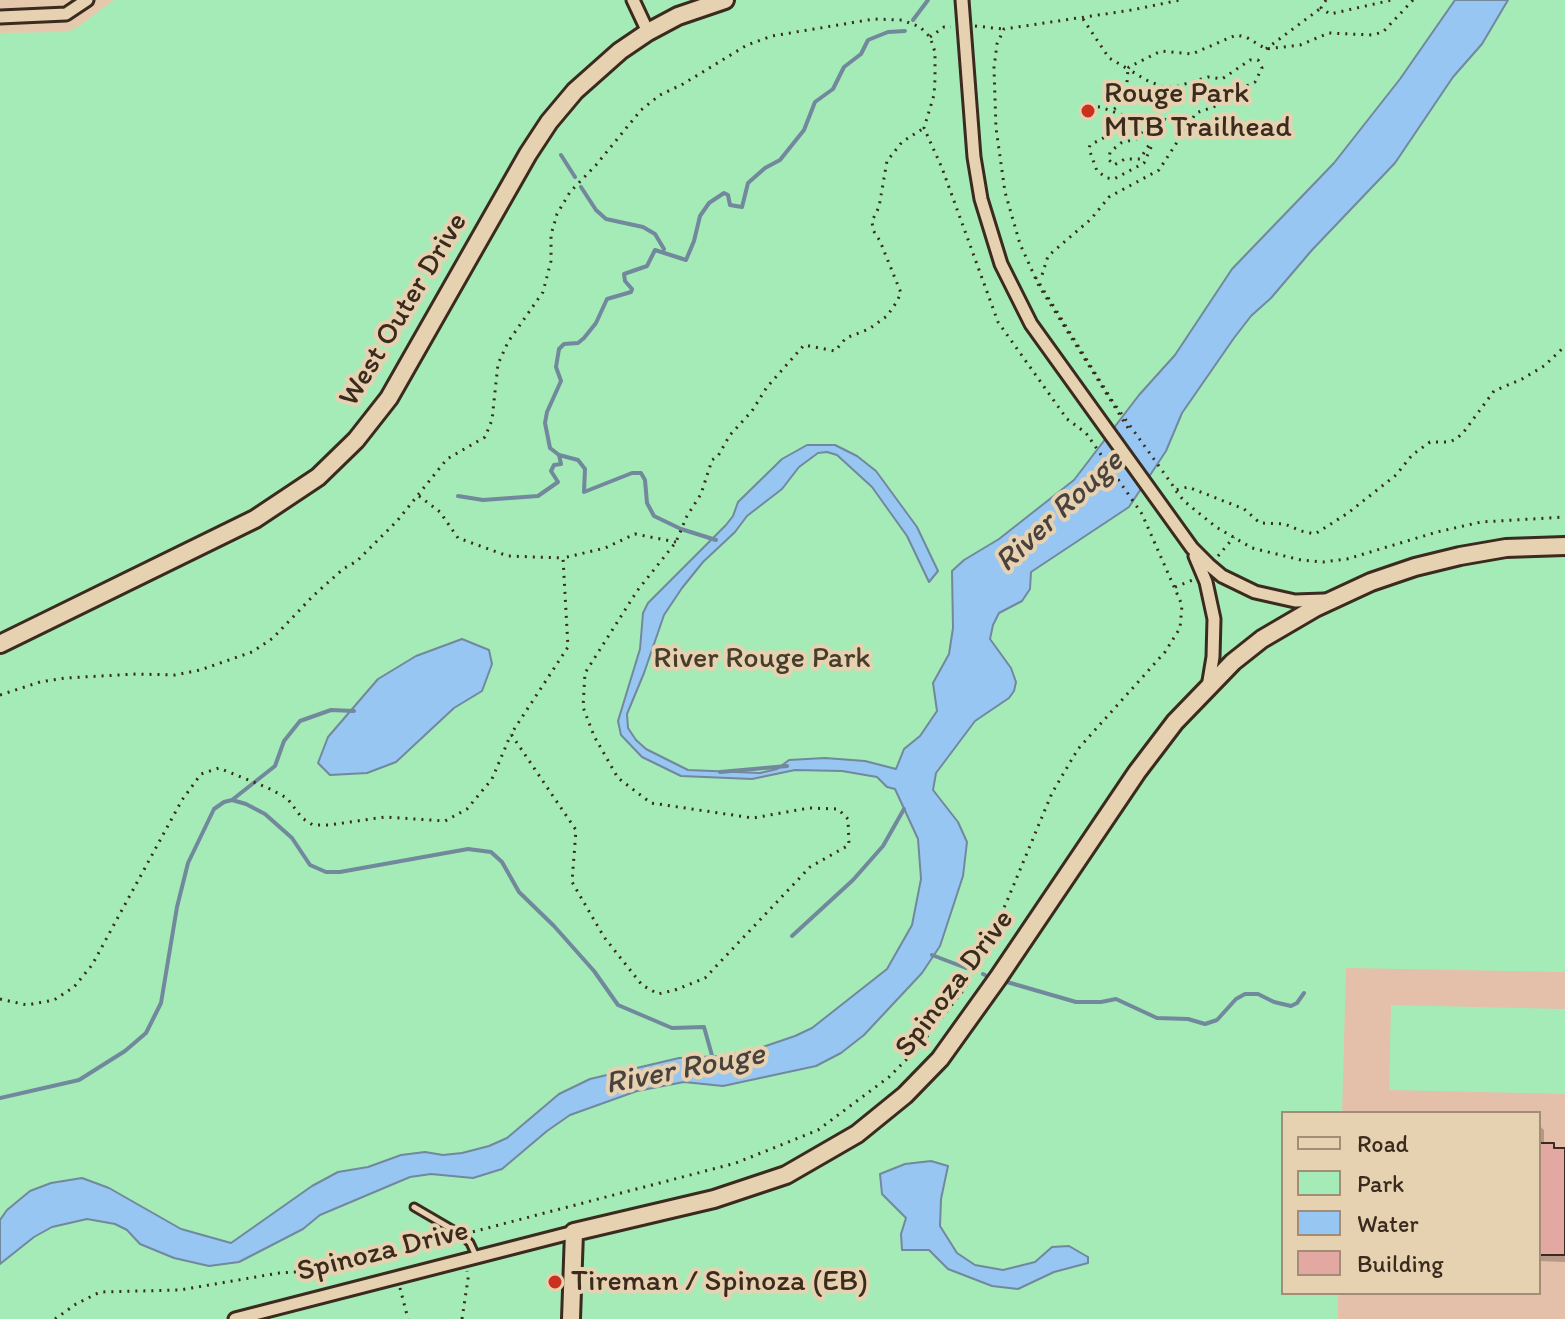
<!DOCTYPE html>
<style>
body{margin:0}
#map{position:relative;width:1565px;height:1319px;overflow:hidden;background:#e5c9ad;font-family:Itim,sans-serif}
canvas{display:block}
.legend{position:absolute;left:1281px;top:1111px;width:260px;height:184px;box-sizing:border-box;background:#e6d1b0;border:2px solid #a28e76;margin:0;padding:10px 14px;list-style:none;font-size:24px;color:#3b2a1e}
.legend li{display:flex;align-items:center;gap:16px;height:40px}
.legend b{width:40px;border:2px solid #a28e76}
</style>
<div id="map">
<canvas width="1565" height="1319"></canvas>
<ul class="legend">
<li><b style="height:10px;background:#e6d1b0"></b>Road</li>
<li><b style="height:22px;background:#a4ebb8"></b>Park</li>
<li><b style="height:22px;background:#96c6f1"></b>Water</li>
<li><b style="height:22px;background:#e2a8a1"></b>Building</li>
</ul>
</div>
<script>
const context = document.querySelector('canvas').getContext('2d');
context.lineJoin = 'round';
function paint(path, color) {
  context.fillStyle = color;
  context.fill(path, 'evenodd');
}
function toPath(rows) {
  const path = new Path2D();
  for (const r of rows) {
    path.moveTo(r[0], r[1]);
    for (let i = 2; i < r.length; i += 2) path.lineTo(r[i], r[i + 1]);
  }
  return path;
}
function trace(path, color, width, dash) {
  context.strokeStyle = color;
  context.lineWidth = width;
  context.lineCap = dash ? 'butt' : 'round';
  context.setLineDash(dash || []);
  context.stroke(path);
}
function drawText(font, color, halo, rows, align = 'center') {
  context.font = font + ' Itim,sans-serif';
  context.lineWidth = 8;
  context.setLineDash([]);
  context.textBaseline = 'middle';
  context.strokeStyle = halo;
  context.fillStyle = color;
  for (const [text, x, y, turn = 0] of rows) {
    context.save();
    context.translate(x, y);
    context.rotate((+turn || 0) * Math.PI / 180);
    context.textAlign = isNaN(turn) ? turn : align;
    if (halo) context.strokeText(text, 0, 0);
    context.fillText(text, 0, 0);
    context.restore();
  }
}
const built = toPath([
 [1346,967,1565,972,1565,1319,1338,1319,1338,1293,1539,1293,1539,1113,1342,1113]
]);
const green = toPath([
 [114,0,1565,0,1565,972,1346,968,1342,1113,1283,1113,1283,1293,1338,1293,1338,1319,0,1319,0,33,63,32,75,29],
 [1391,1005,1565,1009,1565,1094,1389,1090]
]);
const water = toPath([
 [1455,0,1508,0,1482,44,1453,77,1395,163,1312,250,1271,298,1251,316,1234,338,1182,413,1166,451,1129,507,1031,572,1030,589,1022,601,999,613,993,625,990,639,1011,668,1016,682,1014,691,1009,698,975,721,936,773,933,790,958,822,967,842,963,876,940,946,922,973,864,1035,841,1053,816,1066,723,1086,684,1082,637,1091,570,1115,547,1131,502,1169,473,1178,431,1174,410,1177,320,1215,303,1229,239,1262,209,1266,174,1258,140,1244,127,1230,115,1224,87,1219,52,1227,34,1237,0,1264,0,1220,7,1210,30,1191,51,1183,82,1178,109,1188,181,1229,231,1243,312,1186,338,1172,368,1167,401,1155,425,1152,443,1155,462,1153,489,1146,507,1138,559,1094,590,1079,679,1058,721,1056,751,1051,795,1036,812,1028,887,969,912,925,921,879,918,839,895,789,887,787,877,777,842,771,795,770,752,779,681,776,642,757,621,735,618,721,640,649,643,613,648,603,726,525,733,516,738,502,782,459,807,445,835,445,857,456,876,471,917,527,938,571,929,582,907,536,872,487,837,455,827,452,818,453,799,467,782,489,747,516,735,532,703,562,682,588,664,615,644,673,627,714,628,728,636,740,646,749,688,770,760,773,777,769,789,760,825,758,865,761,896,769,904,749,920,736,937,711,933,683,949,654,953,628,952,571,964,560,999,539,1074,480,1139,395,1175,355,1232,269,1334,163,1400,79,1455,0],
 [462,639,489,650,492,664,482,691,454,708,396,762,367,773,330,775,318,763,328,737,378,679,416,656,462,639],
 [931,1161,948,1166,941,1199,940,1226,957,1253,975,1265,1003,1270,1035,1262,1052,1247,1069,1246,1088,1257,1088,1263,1054,1272,1018,1289,992,1286,948,1269,929,1250,902,1250,901,1234,906,1218,882,1194,880,1174,905,1164,931,1161]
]);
const shadow = toPath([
 [1539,1125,1544,1130,1544,1145,1553,1145,1559,1150,1565,1150,1565,1262,1539,1261]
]);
const stream = toPath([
 [913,20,928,0],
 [561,155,575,177],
 [581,187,596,210,606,219,643,227,655,234,664,249],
 [458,496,483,500,538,496,558,482,551,471,554,465,561,464,559,455],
 [716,540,681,529,654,516,647,503,645,480,641,473,632,473,584,492,585,469,578,460,559,455,550,448,545,423,547,412,561,381,556,367,559,349,564,344,578,343,584,338,596,323,607,299,631,292,632,289,625,281,624,274,647,266,655,250,686,260,694,241,700,216,709,203,724,193,728,195,730,205,742,207,748,183,765,168,780,160,804,130,815,102,833,89,844,67,861,54,868,40,888,32,905,31],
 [720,772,787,766],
 [232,800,275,766,284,741,300,721,331,710,354,711],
 [792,936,853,880,883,846,904,809],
 [932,955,966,968],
 [983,974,985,975],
 [1000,980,1076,1002,1101,1002,1116,999,1157,1018,1188,1019,1205,1024,1217,1020,1236,999,1245,994,1258,994,1274,1002,1291,1006,1297,1003,1304,993],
 [0,1098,79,1080,125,1051,146,1033,161,1003,177,907,188,863,214,809,224,802,232,800,246,804,265,814,292,838,310,865,326,872,340,872,468,849,491,852,502,862,519,892,554,926,594,971,618,1005,672,1028,704,1027,713,1059]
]);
const building = toPath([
 [1539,1143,1554,1143,1554,1148,1565,1148,1565,1255,1539,1255,1539,1143]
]);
const path = toPath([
 [1326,0,1321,8,1330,14,1392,0],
 [1413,0,1383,32,1372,35,1329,33,1300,45,1266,49,1246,37,1236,35,1192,54,1161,51,1129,67,1128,69,1146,80,1163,87,1175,87,1208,77,1222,79,1250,60,1258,60,1262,68,1255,82,1236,91,1219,105,1196,113,1159,170,1109,197,1091,219,1048,256,1042,275,1036,278,1113,402,1176,490,1188,487,1244,509,1260,523,1285,524,1301,531,1315,534,1348,513,1396,475,1412,455,1430,442,1449,442,1456,439,1463,433,1494,391,1522,379,1544,366,1565,346],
 [1083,19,1109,58,1128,69,1126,96,1123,102,1113,110],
 [975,26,1003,29],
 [930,37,944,27,951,27],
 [1266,49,1321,8],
 [1090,106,1100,107,1149,124,1136,139,1121,143,1110,152,1109,160,1114,165,1125,159,1140,159,1149,145,1152,145,1144,163,1114,179,1107,178,1097,171,1089,149,1090,145,1109,135,1110,111],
 [1149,124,1163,119,1178,122,1184,128],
 [1128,428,1039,286,1020,244,1005,192,996,128,994,68,997,44,1004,29,1132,10,1180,0],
 [1176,491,1184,501,1216,527,1252,548,1301,560,1323,562,1347,559,1437,532,1481,522,1565,517],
 [419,496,440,512,458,538,508,556,563,558],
 [676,542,635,534,605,548,563,558,568,647,511,734,576,830,572,882,604,937,642,985,658,994,675,990,705,978,810,867,849,845,848,819,838,809,809,808,753,818,651,803,618,778,594,736,583,707,585,673,637,591,676,542,687,516,701,494,712,460,718,456,730,435,752,411,767,387,804,345,835,351,846,338,869,329,887,316,896,303,901,293,880,241,873,230,872,221,879,207,887,161,902,142,924,128],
 [1218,556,1234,537],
 [1175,587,1193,580],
 [0,695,40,682,65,678,136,674,175,675,200,670,252,652,273,638,313,596,343,569,357,561,397,521,447,459,485,437,492,420,498,364,508,342,543,292,551,261,551,235,557,214,570,192,596,165,641,110,660,95,683,84,747,45,772,36,874,19,902,20,920,27,930,37,935,52,935,79,934,95,924,128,942,168,998,322,1067,419,1086,433,1142,514,1182,605,1180,628,1165,652,1078,749,1052,793,1007,901,981,959,965,988,918,1048,889,1077,818,1130,736,1163,472,1232],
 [0,999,27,1005,54,1000,74,987,92,965,182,800,201,774,219,768,268,788,287,798,302,818,313,825,329,825,385,817,445,821,467,809,492,779,511,734],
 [400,1288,408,1319],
 [55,1319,76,1304,100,1292,180,1290,279,1273,326,1270,450,1238],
 [462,1319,468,1279,467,1271]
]);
const lane = toPath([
 [414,1207,462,1235,470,1243,476,1256]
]);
const street = toPath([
 [633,0,648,32],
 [962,0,974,157,981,199,1001,264,1031,324,1192,548,1209,565,1222,576,1255,592,1295,601,1324,600],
 [0,17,66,14,87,0],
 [1195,556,1206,582,1214,619,1213,657,1208,687],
 [235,1319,574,1232]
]);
const secondary = toPath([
 [0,644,255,519,318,477,356,440,389,398,528,154,549,122,575,91,620,51,648,32,678,16,725,0],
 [571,1319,574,1232,714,1199,786,1175,857,1134,905,1095,940,1059,998,978,1137,772,1175,722,1233,662,1262,639,1315,608,1371,582,1415,567,1460,556,1506,548,1565,546]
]);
const markers = [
 [1088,111,8,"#c8321e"],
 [555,1282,8,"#c8321e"]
];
const poiNames = [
 ["Rouge Park",1104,94],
 ["MTB Trailhead",1104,128],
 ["Tireman / Spinoza (EB)",571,1282]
];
const streetNames = [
 ["West Outer Drive",404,310,-59],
 ["Spinoza Drive",955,984,-53],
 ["Spinoza Drive",383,1252,-14]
];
const parkNames = [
 ["River Rouge Park",762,659]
];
const waterNames = [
 ["River Rouge",1060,512,-43],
 ["River Rouge",685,1070,-11]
];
paint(built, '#e4bfa9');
paint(green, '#a4ebb8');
paint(water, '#96c6f1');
trace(water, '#72889d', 2);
paint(shadow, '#0003');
trace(stream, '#72889d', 4);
paint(building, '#e2a8a1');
trace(building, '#3b2a1e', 2);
trace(lane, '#3b2a1e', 11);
trace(street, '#3b2a1e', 17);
trace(secondary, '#3b2a1e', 22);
trace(path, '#3b2a1e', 3, [2, 6]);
trace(lane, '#e6d1b0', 5);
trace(street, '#e6d1b0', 11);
trace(secondary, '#e6d1b0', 16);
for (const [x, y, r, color] of markers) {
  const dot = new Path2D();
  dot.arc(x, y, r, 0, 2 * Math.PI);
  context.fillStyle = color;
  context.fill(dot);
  trace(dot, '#e6d1b0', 3);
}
drawText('30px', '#3b2a1e', '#e6d1b0', poiNames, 'left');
drawText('30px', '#3b2a1e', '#e6d1b0', streetNames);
drawText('30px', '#463d2d', '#e6d1b0', parkNames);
drawText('italic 32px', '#49413e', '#e6d1b0', waterNames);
</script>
